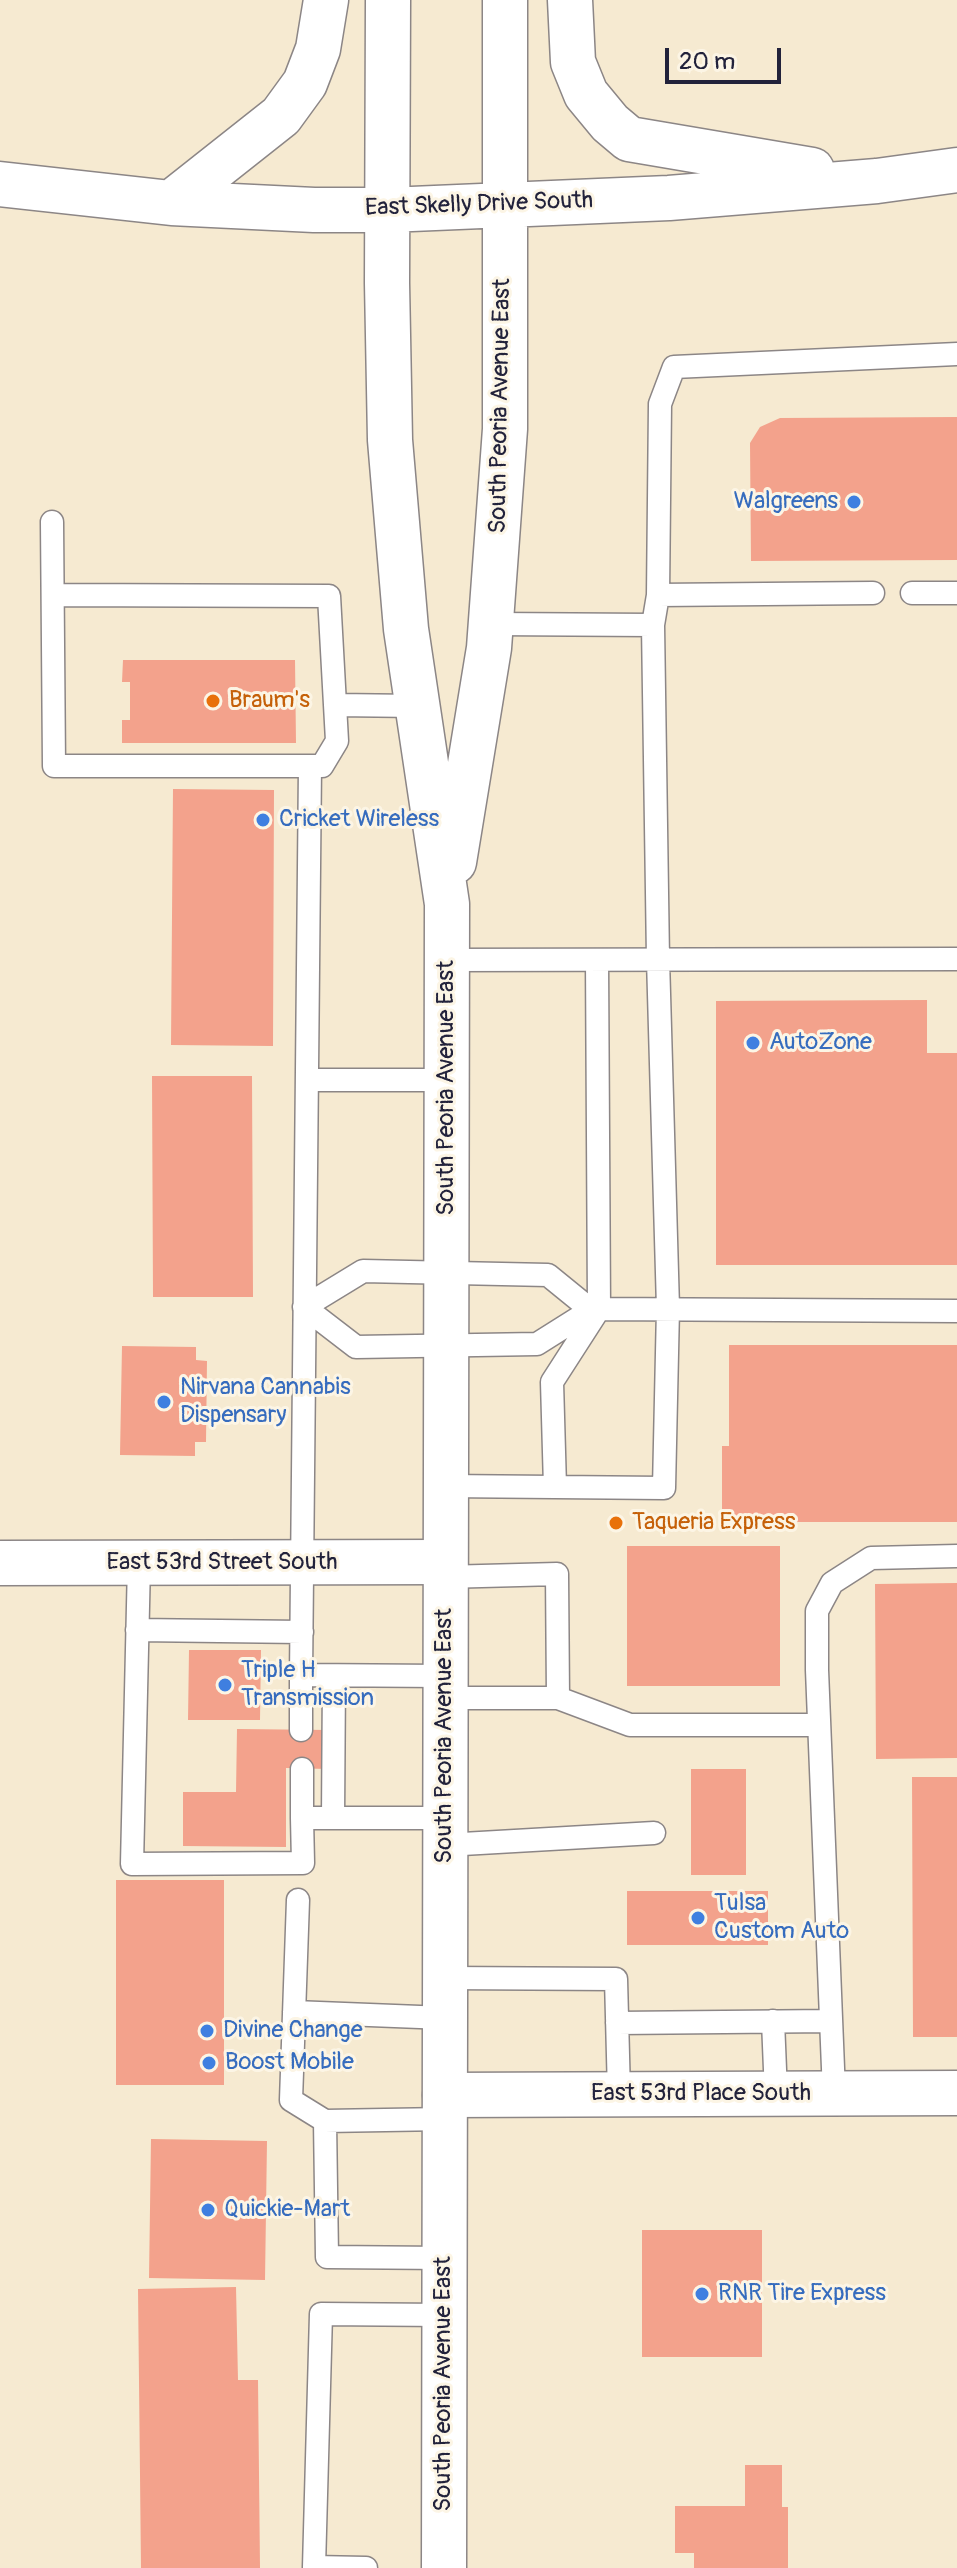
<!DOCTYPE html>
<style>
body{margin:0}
#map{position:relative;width:957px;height:2568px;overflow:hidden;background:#f6ead1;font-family:Pangolin,sans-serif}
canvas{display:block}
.scale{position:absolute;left:665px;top:48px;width:116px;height:36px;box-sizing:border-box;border:4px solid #22223b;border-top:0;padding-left:10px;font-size:24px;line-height:28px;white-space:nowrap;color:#22223b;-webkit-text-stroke:6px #fcf5e5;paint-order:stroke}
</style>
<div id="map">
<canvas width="957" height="2568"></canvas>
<div class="scale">20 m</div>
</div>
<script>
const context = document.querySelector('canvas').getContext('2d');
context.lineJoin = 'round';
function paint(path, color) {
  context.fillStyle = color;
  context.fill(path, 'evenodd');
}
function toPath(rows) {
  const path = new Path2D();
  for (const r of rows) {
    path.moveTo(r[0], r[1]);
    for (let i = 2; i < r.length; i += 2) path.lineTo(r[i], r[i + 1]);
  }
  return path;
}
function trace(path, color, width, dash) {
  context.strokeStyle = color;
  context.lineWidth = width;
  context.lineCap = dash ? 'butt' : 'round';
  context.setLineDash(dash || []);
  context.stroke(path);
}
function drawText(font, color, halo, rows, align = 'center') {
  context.font = font + ' Pangolin,sans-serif';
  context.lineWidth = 6;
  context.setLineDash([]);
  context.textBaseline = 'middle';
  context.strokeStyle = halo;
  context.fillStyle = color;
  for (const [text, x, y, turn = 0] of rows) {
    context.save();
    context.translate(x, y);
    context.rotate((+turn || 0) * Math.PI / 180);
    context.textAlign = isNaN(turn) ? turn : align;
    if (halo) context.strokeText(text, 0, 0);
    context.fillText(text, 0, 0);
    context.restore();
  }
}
const building = toPath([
 [957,417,957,560,751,561,750,443,760,427,780,418],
 [123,660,295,660,296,743,122,743,122,720,130,720,130,682,122,682],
 [173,789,274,790,273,1046,171,1045],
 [927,1000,927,1053,957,1053,957,1265,716,1265,716,1001],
 [152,1076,252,1076,253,1297,153,1297],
 [729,1345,957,1345,957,1522,759,1522,759,1529,722,1529,722,1446,729,1446],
 [122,1346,196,1347,196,1360,207,1361,206,1442,195,1442,195,1456,120,1455],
 [627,1546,780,1546,780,1686,627,1686],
 [957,1583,957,1758,876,1759,875,1584],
 [189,1650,261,1650,260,1720,188,1720],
 [237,1729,329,1730,328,1769,286,1768,286,1847,183,1846,183,1792,236,1792],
 [691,1769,746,1769,746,1875,691,1875],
 [912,1777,957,1777,957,2037,913,2037],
 [116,1880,224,1880,224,2085,116,2085],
 [627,1891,768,1891,768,1945,627,1945],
 [151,2139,267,2141,265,2280,149,2278],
 [642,2230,762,2230,762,2357,642,2357],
 [236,2287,238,2380,258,2380,260,2568,141,2568,138,2289],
 [745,2465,782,2465,782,2507,788,2507,788,2568,694,2568,694,2553,675,2553,675,2506,745,2506]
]);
const service = toPath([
 [52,522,54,766,322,766,337,741,329,596,53,595],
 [912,593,957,593],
 [658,595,873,593],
 [491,624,653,625,658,595,660,404,674,367,957,354],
 [335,705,418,706],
 [310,766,301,1675,444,1676],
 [447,960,957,959],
 [307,1080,446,1080],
 [591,1310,548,1275,363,1271,304,1307,356,1347,537,1344,591,1310,599,1309,957,1311],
 [445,1486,664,1488,668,1308,658,959,653,625],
 [555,1487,552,1382,599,1309,597,960],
 [139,1563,132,1864,303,1863,302,1818,445,1818],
 [444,1577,557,1574,558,1698],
 [137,1630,302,1632],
 [301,1675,301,1730],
 [444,1698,558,1698,630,1725,819,1725],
 [302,1769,302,1818],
 [333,1818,334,1676],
 [445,1845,654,1833],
 [298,1900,291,2100,325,2121,327,2257,445,2258],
 [445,1978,616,1979,619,2094],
 [294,2012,445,2018],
 [773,2021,776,2094],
 [617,2023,831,2021],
 [834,2093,817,1670,817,1611,832,1583,871,1558,957,1556],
 [325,2121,445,2119],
 [366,2568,314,2567,321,2314,445,2315]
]);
const minor = toPath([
 [0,1563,444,1562],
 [445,2095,957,2093]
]);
const secondary = toPath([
 [388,0,387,283,390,440,406,629,447,904,444,2568],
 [570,0,573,62,586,94,610,123,629,139,812,170],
 [0,184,171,203,314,210,388,210,669,198,877,181,957,170],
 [171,203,281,116,305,83,318,49,326,0],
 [454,862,489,648,505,429,505,0]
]);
const markers = [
 [854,502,8,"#3f7fe0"],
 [213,701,8,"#e8710a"],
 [263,820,8,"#3f7fe0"],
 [753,1043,8,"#3f7fe0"],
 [164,1402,8,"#3f7fe0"],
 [616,1523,8,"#e8710a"],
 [225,1685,8,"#3f7fe0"],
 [698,1918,8,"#3f7fe0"],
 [207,2031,8,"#3f7fe0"],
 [209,2063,8,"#3f7fe0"],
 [208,2210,8,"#3f7fe0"],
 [702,2294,8,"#3f7fe0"]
];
const streetNames = [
 ["East Skelly Drive South",479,205,-2],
 ["South Peoria Avenue East",501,406,-89],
 ["South Peoria Avenue East",447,1088,-90],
 ["East 53rd Street South",222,1563],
 ["South Peoria Avenue East",445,1736,-90],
 ["East 53rd Place South",701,2094],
 ["South Peoria Avenue East",444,2384,-90]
];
const shopNames = [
 ["Walgreens",838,502,"right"],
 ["Cricket Wireless",279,820],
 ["AutoZone",769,1043],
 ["Nirvana Cannabis",180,1388],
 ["Dispensary",180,1416],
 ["Triple H",241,1671],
 ["Transmission",241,1699],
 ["Tulsa",714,1904],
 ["Custom Auto",714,1932],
 ["Divine Change",223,2031],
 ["Boost Mobile",225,2063],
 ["Quickie-Mart",224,2210],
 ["RNR Tire Express",718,2294]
];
const foodNames = [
 ["Braum's",229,701],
 ["Taqueria Express",632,1523]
];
paint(building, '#f3a28c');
trace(service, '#8c8686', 25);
trace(minor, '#8c8686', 47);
trace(secondary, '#8c8686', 47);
trace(service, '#fff', 22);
trace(minor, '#fff', 44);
trace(secondary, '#fff', 44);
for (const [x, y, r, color] of markers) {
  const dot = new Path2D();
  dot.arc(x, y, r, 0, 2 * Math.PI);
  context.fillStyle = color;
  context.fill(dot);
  trace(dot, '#fcf5e5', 3);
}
drawText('24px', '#22223b', '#fcf5e5', streetNames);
drawText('24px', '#366cbe', '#fcf5e5', shopNames, 'left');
drawText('24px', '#c56008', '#fcf5e5', foodNames, 'left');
</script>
